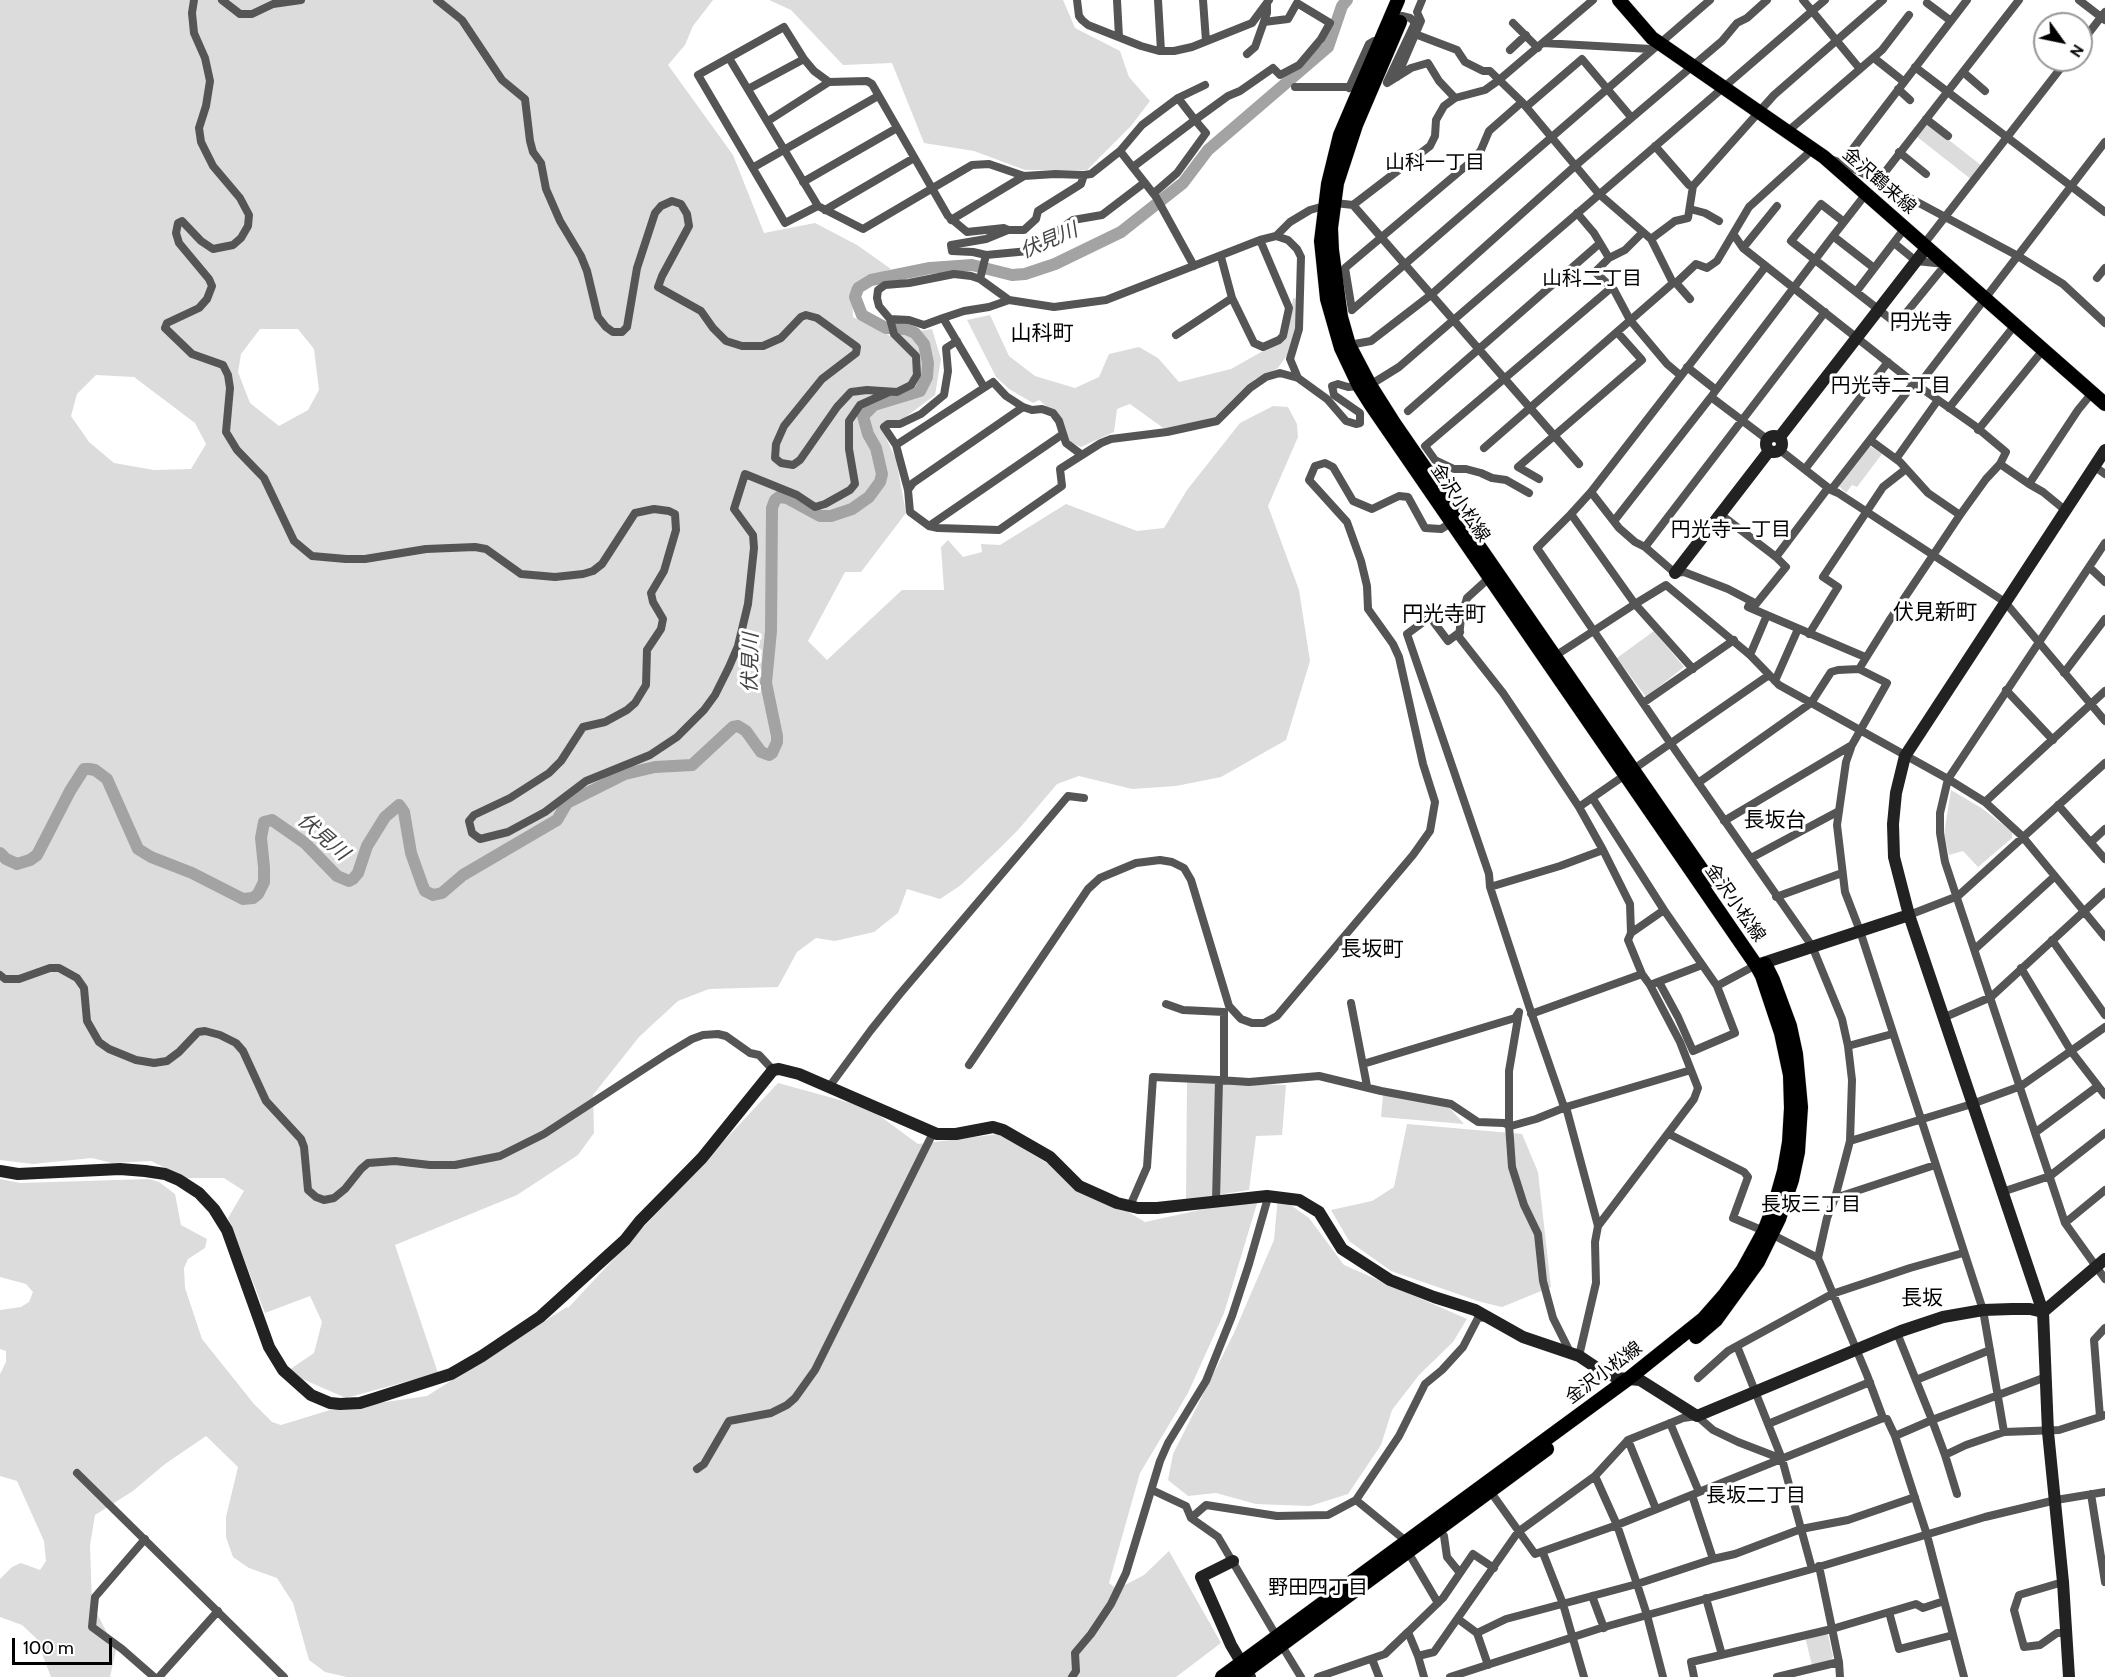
<!DOCTYPE html>
<meta charset="utf-8">
<style>
body{margin:0}
#map{position:relative;width:2105px;height:1677px;overflow:hidden;background:#fff;font-family:Cabin,sans-serif}
canvas{display:block}
.north{position:absolute;left:2033px;top:12px;width:60px;height:60px;box-sizing:border-box;background:#fff;border:2px solid #999;border-radius:50%;rotate:123deg;font-size:16px;font-weight:700;line-height:24px;text-align:center;color:#000}
.north::after{content:'';display:block;margin:auto;width:21px;height:27px;background:#000;clip-path:polygon(50% 0,100% 100%,50% 72%,0 100%)}
.scale{position:absolute;left:12px;top:1638px;width:100px;height:27px;box-sizing:border-box;border:3px solid #000;border-top:0;padding-left:8px;font-size:18px;line-height:21px;white-space:nowrap;color:#000;-webkit-text-stroke:4px #fff;paint-order:stroke}
</style>
<div id="map">
<canvas width="2105" height="1677"></canvas>
<div class="north">N</div>
<div class="scale">100 m</div>
</div>
<script>
const context = document.querySelector('canvas').getContext('2d');
context.lineJoin = 'round';
function paint(path, color) {
  context.fillStyle = color;
  context.fill(path, 'evenodd');
}
function toPath(rows) {
  const path = new Path2D();
  for (const r of rows) {
    if (r.length === 3) {
      path.moveTo(r[0] + r[2], r[1]);
      path.arc(r[0], r[1], r[2], 0, 2 * Math.PI);
      continue;
    }
    path.moveTo(r[0], r[1]);
    for (let i = 2; i < r.length; i += 2) path.lineTo(r[i], r[i + 1]);
  }
  return path;
}
function trace(path, color, width, dash) {
  context.strokeStyle = color;
  context.lineWidth = width;
  context.lineCap = dash ? 'butt' : 'round';
  context.setLineDash(dash || []);
  context.stroke(path);
}
function drawText(font, color, halo, rows, align = 'center') {
  context.font = font + ' Cabin,"Noto Sans JP",sans-serif';
  context.lineWidth = 6;
  context.setLineDash([]);
  context.textBaseline = 'middle';
  context.strokeStyle = halo;
  context.fillStyle = color;
  for (const [text, x, y, turn = 0] of rows) {
    context.save();
    context.translate(x, y);
    context.rotate((+turn || 0) * Math.PI / 180);
    context.textAlign = isNaN(turn) ? turn : align;
    if (halo) context.strokeText(text, 0, 0);
    context.fillText(text, 0, 0);
    context.restore();
  }
}
const green = toPath([
 [0,0,713,0,693,26,685,45,668,65,733,155,764,233,815,223,857,245,891,269,852,285,853,317,890,336,932,329,941,359,935,395,903,419,880,425,896,459,906,513,861,572,845,572,808,641,827,660,902,590,944,590,941,547,948,540,963,557,982,552,981,544,1000,545,1066,504,1137,531,1164,528,1187,490,1240,423,1273,406,1288,407,1297,424,1298,437,1268,506,1299,590,1310,661,1286,740,1221,777,1176,786,1132,789,1079,776,1057,784,1018,830,1001,847,961,885,940,899,907,889,898,913,874,932,835,941,816,938,797,952,778,987,709,989,678,1001,639,1037,593,1095,594,1133,578,1155,517,1195,395,1245,438,1373,346,1398,286,1372,314,1353,322,1322,310,1296,265,1313,228,1218,244,1191,224,1178,186,1178,151,1161,112,1163,92,1158,33,1164,0,1160],
 [260,329,298,329,314,349,319,390,308,410,279,426,250,403,238,372,241,354],
 [96,375,134,377,195,423,206,444,191,469,154,470,114,463,89,442,71,416,77,394],
 [769,0,1063,0,1075,28,1120,51,1129,77,1150,101,1131,126,1087,170,1025,170,974,151,924,143,892,63,843,65,791,10],
 [1926,122,1982,166,1972,180,1916,136],
 [1293,298,1297,299,1296,329,1288,354,1277,369,1255,379,1216,420,1166,430,1130,404,1117,409,1114,432,1081,447,1067,441,1061,419,1039,400,1033,403,1009,389,996,377,967,320,990,315,1009,356,1035,376,1075,388,1099,377,1109,354,1139,347,1158,358,1179,382,1231,369,1286,338],
 [1870,446,1882,454,1857,487,1852,485,1846,493,1839,486],
 [1654,631,1684,667,1646,697,1617,658],
 [1951,790,1983,809,2012,832,2012,838,1978,867,1963,851,1949,855,1944,834],
 [1187,1082,1286,1085,1282,1135,1256,1136,1249,1190,1186,1200],
 [778,1083,869,1108,918,1144,999,1134,1145,1222,1259,1197,1224,1313,1188,1393,1140,1473,1109,1583,1114,1587,1125,1585,1144,1575,1169,1551,1221,1643,1176,1677,347,1677,325,1672,309,1660,293,1603,277,1578,249,1568,233,1557,226,1537,226,1517,238,1467,206,1436,165,1464,133,1491,95,1515,90,1545,92,1604,116,1650,110,1677,51,1677,36,1638,22,1625,0,1617,0,1579,12,1567,21,1563,40,1570,46,1561,44,1541,17,1481,0,1476,0,1374,6,1362,6,1351,0,1349,0,1310,21,1307,29,1302,33,1292,26,1284,0,1277,0,1179,20,1183,149,1179,159,1182,175,1194,181,1225,207,1239,205,1248,188,1259,184,1268,185,1288,202,1339,254,1404,272,1422,281,1425,330,1410,427,1396,567,1307,568,1308],
 [1383,1095,1448,1106,1464,1124,1381,1117],
 [1407,1124,1522,1134,1538,1172,1551,1287,1502,1307,1481,1302,1391,1271,1349,1241,1331,1210,1372,1201,1394,1187],
 [1278,1196,1309,1218,1344,1265,1467,1319,1453,1342,1419,1375,1392,1410,1381,1445,1348,1494,1310,1506,1256,1504,1216,1493,1188,1496,1168,1480,1173,1454,1234,1333,1274,1240],
 [1824,1633,1828,1635,1833,1657,1829,1662,1812,1665,1805,1637]
]);
const river = toPath([
 [0,853,6,859,17,864,30,860,37,855,70,791,84,769,89,769,95,770,107,779,138,849,151,857,192,873,243,899,253,898,258,894,264,882,264,867,261,838,264,822,272,820,305,843,337,876,349,881,353,879,358,873,367,846,385,817,399,805,404,812,411,853,422,884,425,891,433,895,442,893,463,875,557,820,567,803,625,774,655,767,692,765,733,727,738,726,746,731,761,752,769,755,772,753,777,742,777,736,766,683,771,631,772,508,775,500,779,497,787,498,820,516,831,516,852,509,869,497,880,482,882,474,876,448,868,434,863,416,874,405,920,391,927,377,928,363,924,344,915,333,906,329,886,328,862,315,855,297,858,288,871,280,930,268,972,265,1012,275,1025,274,1055,264,1121,232,1183,183,1208,150,1328,47,1342,6,1347,0]
]);
const street = toPath([
 [194,0,192,13,194,33,205,58,210,81,206,106,199,128,201,142,213,166,240,198,249,215,248,226,241,238,233,245,213,249,201,241,182,221,178,223,176,233,179,243,209,279,212,286,207,299,199,308,167,323,165,328,192,354,223,365,228,375,230,388,226,432,237,450,264,478,294,541,312,556,346,559,365,559,426,549,475,547,486,549,521,574,555,577,583,574,593,571,602,564,635,513,654,509,669,511,675,514,676,530,671,547,664,571,651,593,653,602,663,619,661,629,647,650,646,685,635,703,627,710,605,722,583,727,561,761,549,773,510,798,474,815,469,821,472,833,480,839,508,832,545,812,586,781,650,755,677,737,704,710,715,695,729,667,738,646,748,604,754,548,753,535,734,509,745,474,797,495,815,507,825,504,850,490,855,484,849,449,849,421,860,405,889,392],
 [222,0,240,14,252,14,273,4,301,0],
 [437,0,462,20,502,80,525,99,530,141,533,152,541,163,546,189,560,221,581,256,587,271,598,317,606,327,613,332,622,332,627,327,637,268,655,213,661,206,672,201,681,204,687,214,689,226,662,276,658,287,701,311,713,328,726,341,742,346,763,346,781,338,801,317,806,315,817,318,857,347,856,353,822,379,784,426,776,444,775,458,781,463,793,465,800,460,837,407,851,392,867,390,897,392,911,385,917,375,916,356,894,334,890,319,879,306,877,298,878,290,885,285,909,283,954,274,971,276,980,279],
 [1077,0,1079,16,1082,20,1088,25,1141,46,1159,51,1174,51,1192,47,1252,23,1269,0],
 [1117,0,1119,37],
 [1158,0,1161,51],
 [1203,0,1206,41],
 [1803,0,1860,69],
 [2079,0,2105,20],
 [1927,3,1951,21],
 [1513,23,1538,48],
 [1415,34,1457,50,1465,62,1483,71,1490,71,1522,102,1599,194,1651,239,1675,221,1688,218,1693,186,1774,95,1883,0],
 [1543,43,1651,49,1654,47],
 [2081,43,2105,12],
 [1510,50,1526,35],
 [1247,54,1255,47,1267,13,1267,4],
 [729,58,818,206,863,229,972,165,989,164,1024,176,1055,174,1084,175],
 [1874,58,1903,81],
 [1915,67,2105,212],
 [1963,72,1985,91],
 [1397,77,1421,21,1417,12,1422,0],
 [1387,82,1414,25,1414,21,1410,18,1402,16],
 [1295,87,1352,87],
 [1349,88,1369,44,1374,41,1381,42],
 [748,89,804,59],
 [1898,89,1910,100],
 [1455,98,1485,90,1499,80,1593,0],
 [1526,107,1582,59,1631,117],
 [1926,119,1948,136],
 [768,121,829,82],
 [1787,132,1882,50,1909,15],
 [1655,146,1689,185,1693,186],
 [1120,151,1156,197,1194,266],
 [1899,152,1926,174],
 [1830,159,1842,163,1878,181,2018,256,2063,284,2105,323],
 [1842,163,1967,0],
 [754,167,878,96],
 [1133,167,1195,120,1178,98,1205,85],
 [1878,181,2019,0],
 [803,182,897,128],
 [1154,193,1177,173,1206,133,1195,120,1228,96,1240,91,1273,68,1280,75,1299,65,1321,39,1330,23,1297,3,1288,19,1264,22],
 [1865,195,1844,222,1821,204,1791,241,1897,324,1946,264],
 [1353,205,1579,464],
 [818,206,785,223,698,75,784,27,804,59,814,71,829,82,867,81,872,84,948,216,967,232,1004,228,1008,230,1024,230,1036,219,1038,211,1081,184,1084,175,1091,174,1120,151,1142,125,1178,98],
 [1690,209,1705,213,1719,221],
 [825,210,914,158],
 [1577,213,1594,233,1609,258],
 [951,220,1024,176],
 [1844,222,1833,236,1874,268],
 [1008,230,986,239,951,245,952,251,973,252,986,255,980,279,1009,300,1054,307,1106,300,1260,240,1276,236,1288,240,1297,249,1301,257,1299,329,1290,359,1298,378],
 [1642,233,1625,250,1609,258,1595,272,1614,290,1630,320,1667,364,1680,375],
 [1734,235,1743,248,1914,383,1975,426,2006,452,2000,464,1986,479,1960,515,1889,621,1859,669,1887,683,1852,745,1846,762,1837,825,1845,892,1860,931,1983,1310,2004,1432],
 [1276,236,1290,222,1310,210,1335,203,1353,205,1430,146,1435,136,1436,120,1444,106,1455,98,1439,81,1428,63,1411,68,1387,83],
 [1651,239,1673,283],
 [1894,243,1916,261,1945,264],
 [1924,244,2067,60],
 [1743,248,1777,206],
 [986,255,1029,251,1073,220,1102,215,1144,183],
 [1221,257,1232,298,1254,343,1263,347,1279,340,1283,336,1289,308,1260,240],
 [1766,266,1591,492,1571,514,1635,604,1666,585,1750,655,1779,685,1948,779,1985,802,2022,836,2105,937],
 [2097,278,2105,268],
 [1676,283,1690,299],
 [1856,292,1905,228],
 [1352,310,1710,0],
 [1352,310,1345,268,1473,160,1481,150,1489,131,1522,102],
 [890,319,909,320,924,325,943,318],
 [1176,335,1232,298],
 [1349,345,1371,341,1432,294,1575,166,1722,41,1737,23,1747,18,1767,0],
 [1687,367,1716,390,1711,397,1768,440],
 [1918,386,2105,142],
 [984,387,943,318,964,311,989,307,1009,300],
 [1716,390,1833,236],
 [1949,408,2015,325],
 [1408,411,1599,244],
 [1978,430,2043,350],
 [1870,440,1900,462,1928,493,1960,515],
 [896,445,884,427,888,424,900,424,921,414,944,395,948,371,946,348,957,341],
 [1484,448,1673,283,1676,283,1696,264,1707,268,1717,261,1749,207,1812,150],
 [1780,450,1831,490,1838,493,2005,602,2105,721],
 [1082,455,1066,443,1059,421,1053,413,1042,409,1032,410,1023,407,1006,396,993,382,896,445,908,490,910,512,929,526,938,528,999,530,1062,486,1060,469,1101,443,1111,439,1167,432,1217,421,1250,388,1266,377,1280,373,1298,378,1327,399,1346,421,1356,424,1360,423,1360,413,1334,395,1332,386,1338,384,1348,387,1370,385,1399,367,1825,0],
 [1896,459,1938,400],
 [2000,464,2029,484,2078,410,2092,393],
 [2095,467,2105,474],
 [1805,469,1888,362],
 [1539,479,1518,467,1642,360,1617,332],
 [2029,484,2043,492,2065,510],
 [908,490,913,483,1023,407],
 [1831,490,1914,383],
 [1591,492,1619,528,1635,542,1645,547,1825,312],
 [1529,493,1506,480,1492,478,1481,473,1466,469,1454,469,1435,460,1425,446,1611,288],
 [1571,514,1537,548,1671,744,1812,946,1842,1019,1848,1046,1852,1080,1850,1141,1835,1198,1827,1218,1818,1258,1867,1375,1883,1418,1887,1419,1895,1436,1927,1535,1964,1677],
 [1720,514,1776,557],
 [1614,521,1711,397],
 [929,526,1063,434],
 [2105,543,1948,779,1940,813,1940,833,1945,862,2065,1223,2105,1279],
 [1645,547,1675,573,1684,572,1728,589,1751,601,1748,607,1865,657],
 [2089,567,2105,582],
 [1489,578,1467,598,1461,618,1459,637,1503,693,1532,736,1579,807,1603,850,1630,904,1631,933,1628,940,1642,974,1650,985,1702,965],
 [1751,601,1756,604,1786,567,1776,557,1828,488],
 [1460,632,1448,641,1430,617,1407,634,1489,874,1490,887,1529,1006,1563,1104,1566,1107,1598,1226],
 [1809,634,1838,587,1823,577,1883,487,1906,469],
 [1750,655,1767,615],
 [1555,656,1635,604,1693,669],
 [2064,673,2105,619],
 [1775,681,1798,629],
 [2006,690,2053,740],
 [1643,703,1734,640],
 [1698,783,1811,703,1831,672,1838,670,1859,669],
 [1593,799,1664,910,1717,986,1735,1033,1693,1051,1678,1017,1659,982],
 [1985,802,2105,691],
 [2058,805,2105,859],
 [1579,807,1769,675],
 [1724,821,1852,745],
 [2091,842,2105,829],
 [1751,858,1839,811],
 [1490,887,1560,866,1603,850],
 [1776,897,1842,873],
 [1909,915,1958,896,2105,763],
 [1631,933,1664,910],
 [2052,940,2105,1015],
 [1975,949,2055,876],
 [2021,968,2071,1051,2105,1095],
 [0,975,5,979,19,979,50,968,59,968,77,978,84,988,87,1021,99,1042,109,1049,136,1060,154,1063,167,1061,179,1052,198,1032,205,1031,220,1035,236,1043,243,1051,266,1101,301,1139,304,1147,308,1190,316,1197,324,1200,334,1198,345,1189,361,1169,368,1163,395,1161,430,1165,455,1165,500,1156,544,1134,667,1054,692,1039,703,1035,718,1034,726,1036,750,1053,759,1055,773,1070],
 [1717,986,1756,965],
 [1351,1003,1367,1086],
 [1166,1004,1183,1010,1224,1012,1224,1080],
 [1519,1012,1509,1071,1509,1125,1512,1167,1524,1205,1538,1234,1543,1281,1553,1318,1570,1352],
 [1531,1014,1642,974],
 [1945,1017,1991,997,2105,892],
 [1848,1046,1892,1034],
 [1363,1064,1515,1018,1519,1012],
 [969,1065,1088,889,1100,878,1136,863,1160,860,1172,862,1184,868,1191,880,1229,1006,1241,1019,1252,1023,1264,1023,1277,1016,1413,855,1430,831,1435,802,1423,764,1399,657,1393,644,1368,609,1367,586,1361,561,1347,522,1309,480,1315,466,1325,463,1333,467,1353,501,1372,509,1399,496,1408,497,1425,528,1441,529,1451,523],
 [829,1087,871,1030,899,995,1068,796,1084,798],
 [2036,1132,2098,1086],
 [1669,1134,1744,1172,1748,1177,1733,1218,1764,1231],
 [1850,1141,1972,1104,2021,1086,2105,1027],
 [2002,1192,2050,1176,2105,1133],
 [1835,1198,1935,1165],
 [1216,1200,1219,1080,1249,1082,1319,1076,1381,1091,1451,1104,1478,1122,1504,1123,1511,1126,1536,1119,1566,1107,1691,1070],
 [1130,1206,1147,1167,1153,1077,1219,1080],
 [2065,1223,2105,1190],
 [1773,1235,1818,1258],
 [1897,1333,1932,1420,2046,1377],
 [1579,1356,1596,1283,1595,1242,1598,1226,1694,1099,1698,1088,1680,1042,1650,985],
 [1698,1378,1728,1351,1737,1346],
 [1916,1380,1990,1350],
 [2105,1415,2100,1417,2094,1340,2105,1328],
 [1670,1423,1699,1492],
 [1768,1424,1870,1382],
 [1895,1436,1932,1420,1945,1455,1966,1445,2004,1432,2059,1430,2100,1417],
 [1628,1440,1656,1509],
 [1945,1455,1957,1494],
 [697,1469,704,1464,729,1421,771,1413,787,1405,795,1398,815,1370,933,1133],
 [77,1473,284,1677],
 [1595,1476,1617,1525,1637,1584,1647,1615,1663,1677],
 [1152,1490,1186,1506,1191,1518,1218,1537,1277,1637],
 [1490,1491,1535,1554,1617,1525,1883,1418],
 [2091,1494,2105,1582],
 [1692,1495,1713,1559],
 [1356,1500,1406,1541],
 [1191,1518,1206,1505,1277,1516,1328,1515,1356,1500,1399,1436,1425,1384,1442,1370,1463,1347,1478,1318,1488,1317],
 [1444,1536,1447,1557,1460,1573],
 [145,1539,95,1597,92,1627,122,1649,154,1677],
 [1408,1552,1438,1603],
 [1543,1553,1563,1604,1584,1677],
 [1819,1566,1839,1662,1840,1677],
 [1812,1569,1782,1459,1737,1346,1832,1294,1910,1268,1963,1253],
 [2063,1582,2019,1595,2014,1610,2024,1647,2040,1645,2057,1633,2065,1633],
 [1592,1596,1604,1628],
 [1706,1598,1722,1655],
 [1889,1612,1899,1649,1953,1635],
 [1458,1619,1477,1633,1488,1665],
 [1408,1632,1443,1598,1473,1554,1494,1568],
 [1477,1633,1506,1619,1637,1584,1713,1559,1735,1554,1801,1529,1848,1520,1915,1497],
 [1282,1646,1301,1677],
 [1372,1659,1379,1677],
 [159,1677,218,1611],
 [1072,1677,1076,1671,1075,1653,1091,1634,1111,1604,1126,1573,1160,1461,1168,1443,1206,1381,1232,1316,1249,1264,1267,1201,1267,1196],
 [1318,1677,1385,1654,1408,1632,1418,1656],
 [1424,1677,1418,1656,1434,1652,1518,1532,1595,1476,1628,1440,1683,1418,1697,1416,1713,1430,1738,1442,1782,1459],
 [1450,1677,1601,1628,1812,1569,1985,1517,2056,1500,2105,1492],
 [1694,1677,1691,1662,1832,1629,1916,1604,1923,1608,1944,1601],
 [1777,1677,1839,1662]
]);
const secondary = toPath([
 [1774,444,8],
 [1779,438,1927,247],
 [1675,573,1769,451],
 [1757,965,1909,915],
 [0,1171,18,1174,120,1169,145,1171,165,1174,179,1180,199,1193,214,1209,227,1230,269,1347,283,1370,311,1395,330,1403,340,1404,360,1403,373,1399,451,1374,482,1356,540,1317,625,1240,640,1221,702,1158,773,1070,779,1069,799,1074,937,1134,956,1134,993,1127,1003,1130,1050,1157,1079,1186,1117,1203,1138,1208,1157,1208,1267,1196,1299,1200,1319,1212,1342,1249,1390,1280,1434,1297,1475,1310,1523,1337,1579,1356,1597,1368,1617,1378,1640,1380,1697,1416,1901,1331,1943,1317,1983,1310,2012,1309,2030,1309,2043,1312],
 [2043,1312,2105,1259],
 [1233,1561,1201,1577,1231,1645,1250,1677],
 [2069,1677,2063,1582,2048,1432,2043,1312,1909,915,1894,857,1893,824,1896,793,1905,756,2105,450]
]);
const primary = toPath([
 [1619,0,1652,38,1824,157,2105,404],
 [1400,22,1356,125,1337,183,1331,228,1332,250,1341,317,1349,345,1370,385,1394,423,1709,880],
 [1696,1337,1716,1320,1758,1262,1779,1219,1792,1180,1798,1152,1801,1107,1796,1054,1790,1026,1773,980,1765,964],
 [1222,1677,1628,1379,1703,1319,1725,1294,1742,1271,1764,1231,1775,1203,1784,1171,1789,1142,1791,1108,1790,1075,1781,1033,1762,976,1756,965,1371,405,1359,386,1341,348,1327,299,1321,241,1328,184,1340,135,1398,0],
 [1238,1677,1547,1449]
]);
const streetNames = [
 ["金沢鶴来線",1879,181,41],
 ["金沢小松線",1460,503,56],
 ["金沢小松線",1735,903,55],
 ["金沢小松線",1604,1373,-37]
];
const neighbourhoodNames = [
 ["山科一丁目",1435,163],
 ["山科二丁目",1592,279],
 ["円光寺二丁目",1891,386],
 ["円光寺一丁目",1731,530],
 ["長坂三丁目",1811,1205],
 ["長坂二丁目",1756,1496],
 ["野田四丁目",1318,1588]
];
const waterNames = [
 ["伏見川",1049,241,-23],
 ["伏見川",751,663,-89],
 ["伏見川",323,837,41]
];
const quarterNames = [
 ["円光寺",1921,323],
 ["山科町",1042,334],
 ["伏見新町",1935,613],
 ["円光寺町",1444,615],
 ["長坂台",1775,821],
 ["長坂町",1372,950],
 ["長坂",1922,1299]
];
paint(green, '#dcdcdc');
trace(river, '#a3a3a3', 12);
trace(primary, '#dbdbdb', 15);
trace(street, '#555', 8);
trace(secondary, '#222', 12);
trace(primary, '#000', 14);
drawText('18px', '#000', '#fff', streetNames);
drawText('20px', '#000', '#fff', neighbourhoodNames);
drawText('italic 20px', '#444', '#fff', waterNames);
drawText('21px', '#000', '#fff', quarterNames);
</script>
